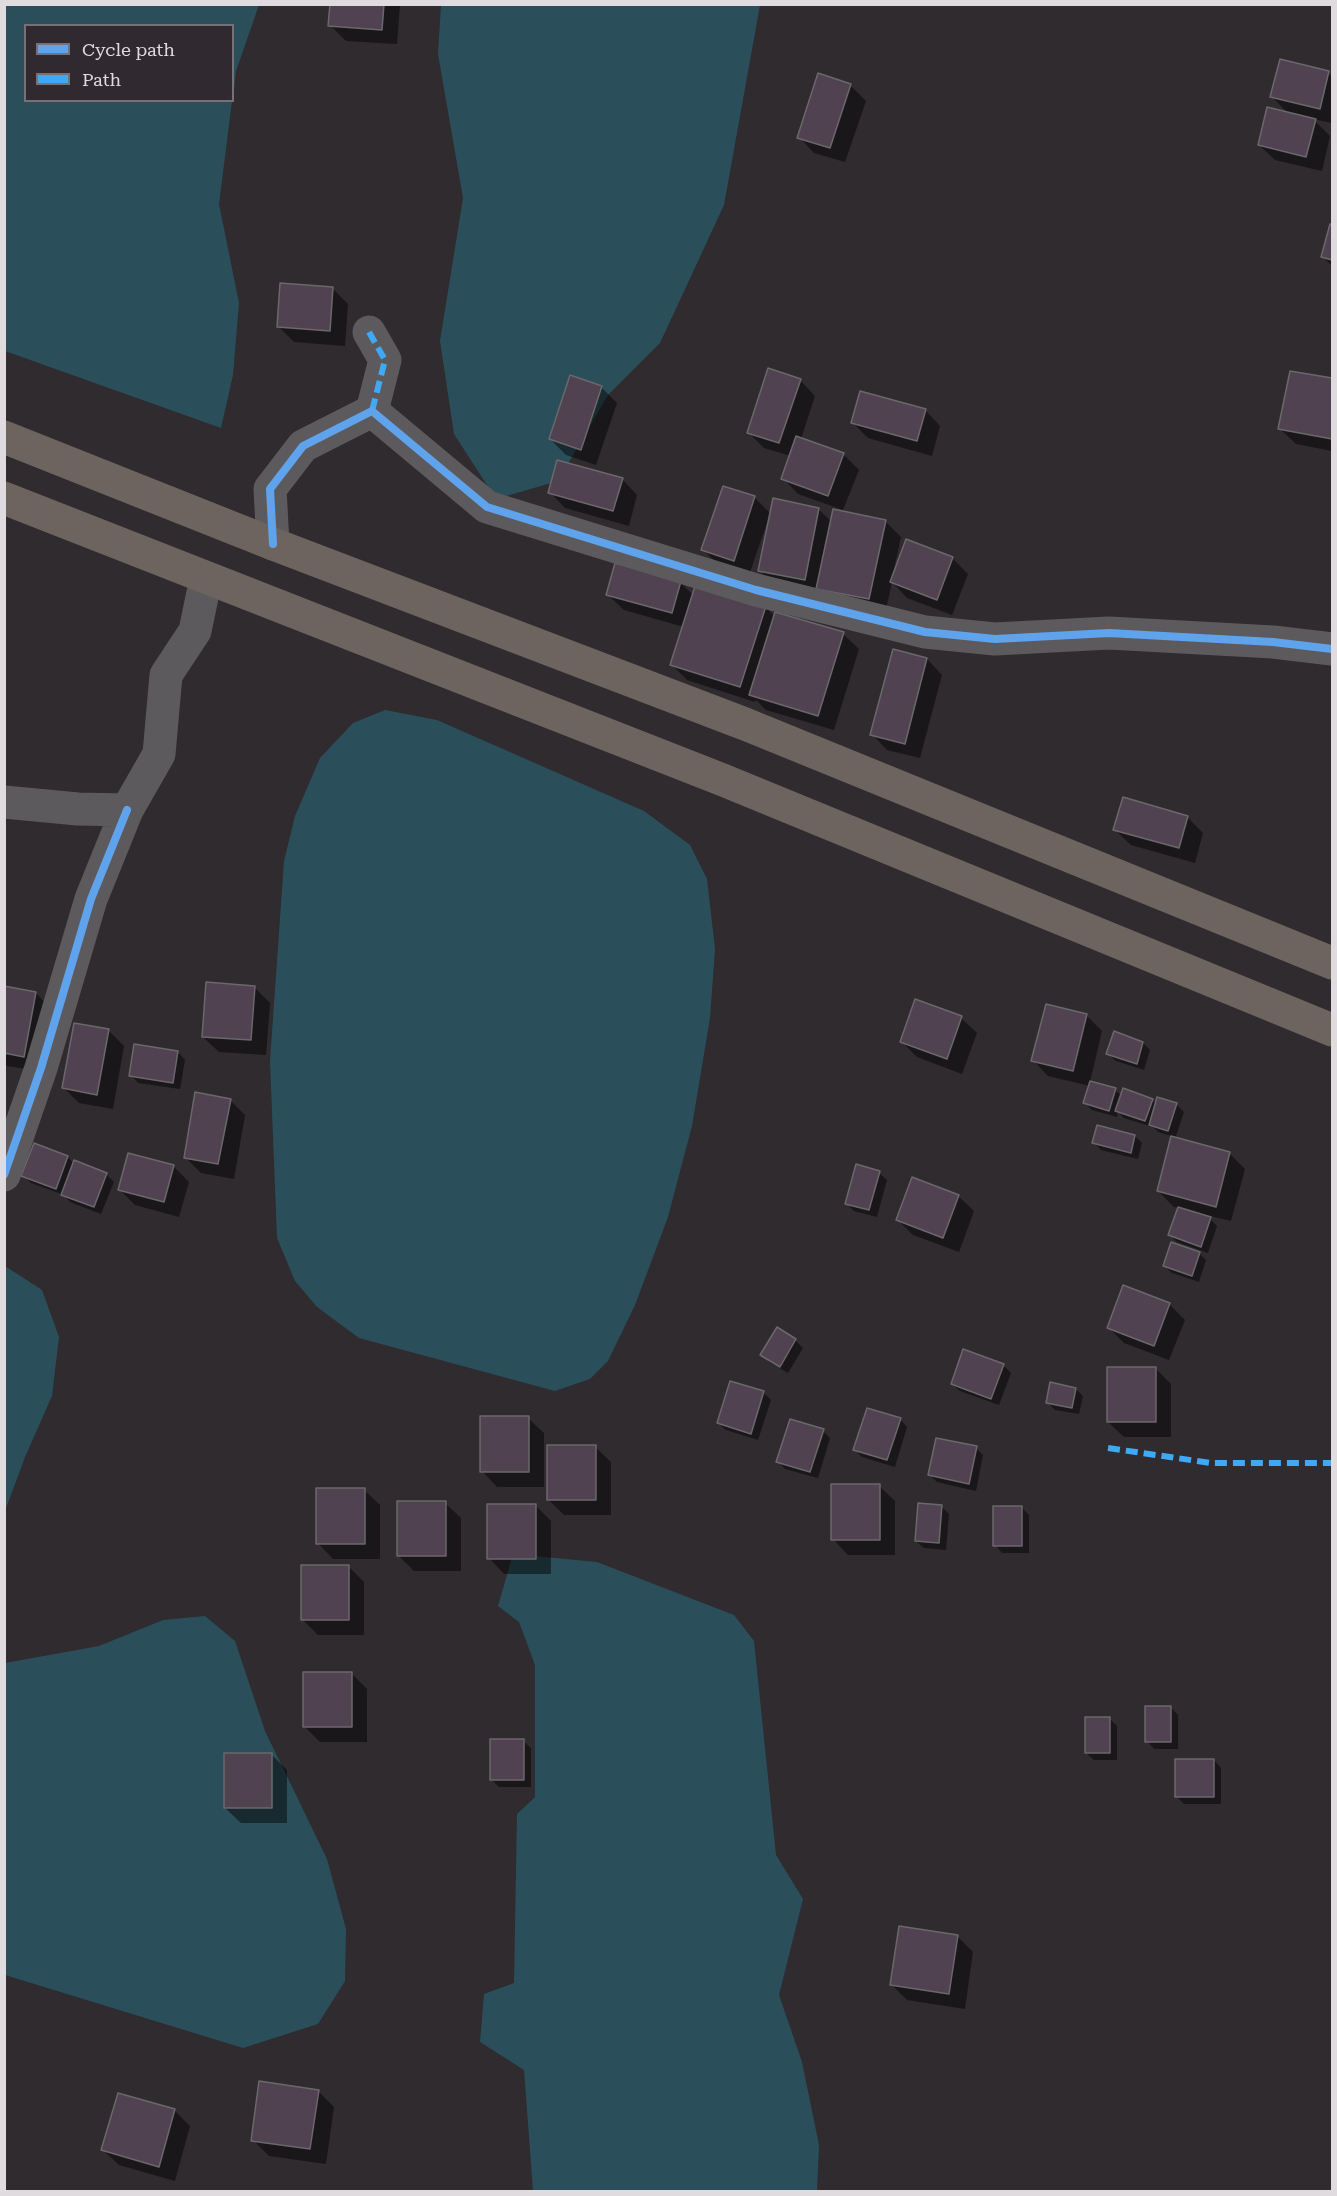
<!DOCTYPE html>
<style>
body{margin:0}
#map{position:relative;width:1337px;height:2196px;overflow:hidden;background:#2f2b2f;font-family:"Roboto Serif",serif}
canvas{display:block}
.frame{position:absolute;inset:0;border:6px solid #dfdbdf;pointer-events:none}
.legend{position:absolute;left:24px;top:24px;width:210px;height:78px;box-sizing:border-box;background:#302a30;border:2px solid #767176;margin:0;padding:8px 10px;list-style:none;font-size:18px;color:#dfdbdf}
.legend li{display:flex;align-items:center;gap:12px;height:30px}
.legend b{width:30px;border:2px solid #767176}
</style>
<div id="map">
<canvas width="1337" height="2196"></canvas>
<div class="frame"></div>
<ul class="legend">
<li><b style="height:8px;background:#60a3ed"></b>Cycle path</li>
<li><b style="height:8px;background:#3fa9f5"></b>Path</li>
</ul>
</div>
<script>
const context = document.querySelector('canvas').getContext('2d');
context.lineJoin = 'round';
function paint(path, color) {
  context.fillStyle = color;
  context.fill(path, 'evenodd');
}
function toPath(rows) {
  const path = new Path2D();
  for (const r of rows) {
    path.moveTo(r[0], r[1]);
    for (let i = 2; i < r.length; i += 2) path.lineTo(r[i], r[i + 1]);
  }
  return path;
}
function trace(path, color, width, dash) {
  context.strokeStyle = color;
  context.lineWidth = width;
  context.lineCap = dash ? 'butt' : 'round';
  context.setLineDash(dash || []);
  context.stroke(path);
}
const water = toPath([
 [5,4,259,5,236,71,233,100,232,26,26,26,26,100,232,101,219,204,239,303,233,375,221,428,5,351],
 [441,5,760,5,724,205,660,343,608,395,558,481,496,499,454,434,440,341,463,198,438,54],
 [385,710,437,720,644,811,690,845,707,879,715,949,710,1018,692,1126,668,1217,635,1305,608,1361,590,1379,555,1391,359,1338,317,1307,295,1281,277,1238,270,1061,284,861,295,816,320,758,353,723],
 [5,1266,42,1290,59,1337,52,1396,25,1457,5,1511],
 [513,1554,597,1562,734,1615,754,1641,776,1855,803,1899,779,1995,802,2062,819,2145,817,2191,533,2191,524,2070,480,2042,484,1994,514,1983,517,1814,535,1797,535,1665,519,1622,498,1606],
 [205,1616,235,1641,265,1731,327,1859,346,1929,345,1981,318,2024,243,2048,5,1975,5,1663,99,1646,163,1620]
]);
const shadow = toPath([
 [331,4,400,4,397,44,346,41,330,25],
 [1328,72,1332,77,1332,123,1313,119,1330,136,1322,171,1275,160,1259,145,1289,114,1272,97],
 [850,85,866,101,845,162,814,153,799,137],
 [1331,226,1332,227,1332,266,1323,257],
 [332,288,348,304,345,346,294,342,278,326],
 [1291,372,1332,380,1332,451,1296,444,1280,429],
 [800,380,815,396,801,439,843,454,859,470,843,510,798,494,783,478,791,456,764,448,748,432],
 [601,387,617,403,596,465,566,455,550,439],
 [925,410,940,426,932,456,868,438,853,423],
 [622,479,637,495,629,526,565,508,550,492],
 [724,488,755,498,771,514,818,509,832,522,886,522,901,537,894,569,952,558,968,574,952,615,907,598,892,582,885,614,775,586,760,571,770,521,768,520,749,575,719,565,703,550],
 [680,582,694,596,766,607,775,617,843,634,859,649,834,730,766,710,756,700,755,702,687,680,671,664,684,627,624,610,608,595],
 [927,659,942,675,920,758,887,750,872,734],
 [1187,817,1203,833,1195,863,1131,845,1115,830],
 [4,987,36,993,51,1009,40,1071,7,1066,4,1063],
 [254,987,270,1003,266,1055,219,1052,203,1037],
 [1087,1016,1102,1031,1090,1082,1115,1090,1122,1096,1152,1100,1157,1104,1176,1104,1184,1112,1175,1139,1230,1154,1245,1169,1231,1221,1206,1215,1217,1226,1208,1253,1177,1242,1170,1235,1179,1208,1174,1207,1158,1191,1172,1136,1158,1132,1153,1127,1124,1118,1118,1112,1117,1117,1092,1110,1085,1103,1090,1086,1048,1076,1033,1060],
 [961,1018,977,1033,962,1074,917,1057,901,1041],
 [108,1030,124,1046,113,1109,79,1103,64,1088],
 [1143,1043,1150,1050,1144,1070,1116,1061,1108,1054],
 [178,1052,185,1060,180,1089,138,1083,131,1075],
 [230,1100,245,1115,234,1179,201,1173,185,1157],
 [1135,1136,1142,1143,1138,1159,1101,1150,1094,1142],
 [35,1145,68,1157,74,1164,106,1174,114,1182,101,1214,70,1202,64,1195,31,1183,23,1175],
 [173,1166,189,1182,179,1217,135,1205,120,1190],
 [879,1173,887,1180,877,1217,854,1211,846,1203],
 [958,1196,974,1211,959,1252,913,1235,898,1220],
 [1199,1253,1206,1260,1199,1282,1172,1273,1164,1266],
 [1169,1304,1185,1320,1169,1360,1124,1343,1109,1328],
 [777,1330,796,1341,803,1348,788,1373,769,1362,762,1354],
 [1003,1365,1011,1373,999,1405,960,1391,952,1384],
 [1155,1368,1171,1384,1171,1437,1124,1437,1108,1422],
 [1076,1389,1083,1396,1079,1414,1055,1410,1047,1402],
 [763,1392,771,1400,758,1440,726,1430,718,1423],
 [528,1418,544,1433,544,1487,497,1487,482,1471],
 [900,1419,907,1427,895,1467,862,1457,855,1450],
 [823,1431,830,1438,818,1478,785,1469,778,1461],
 [595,1447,611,1462,611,1515,564,1515,549,1500],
 [976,1448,983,1455,976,1491,937,1482,930,1475],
 [879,1486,895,1501,895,1555,848,1555,833,1539],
 [364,1490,380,1505,380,1559,333,1559,318,1543],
 [445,1503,461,1518,461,1571,414,1571,399,1556],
 [535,1505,551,1521,551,1574,504,1574,489,1558],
 [942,1507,949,1514,946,1550,924,1548,916,1541],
 [1021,1507,1029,1515,1029,1553,1002,1553,995,1545],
 [348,1566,364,1582,364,1635,318,1635,302,1619],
 [351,1673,367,1689,367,1742,320,1742,304,1726],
 [1170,1707,1178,1715,1178,1749,1154,1749,1147,1741],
 [1110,1719,1117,1726,1117,1760,1094,1760,1086,1753],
 [523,1741,531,1748,531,1787,499,1787,492,1780],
 [272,1755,287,1770,287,1823,241,1823,225,1808],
 [1214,1760,1221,1768,1221,1804,1184,1804,1177,1797],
 [957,1936,973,1952,965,2009,907,2000,892,1985],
 [318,2091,334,2107,326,2164,269,2156,253,2140],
 [119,2095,175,2111,190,2126,175,2181,119,2165,103,2150]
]);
const building = toPath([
 [330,4,384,4,382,30,328,26,330,4],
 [1280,59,1329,71,1320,109,1270,97,1280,59],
 [818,73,851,84,830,148,797,138,818,73],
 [1267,107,1316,119,1306,157,1258,145,1267,107],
 [1330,224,1332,225,1332,260,1321,257,1330,224],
 [280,283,333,287,330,331,277,327,280,283],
 [768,368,801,379,779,443,747,433,768,368],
 [1290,371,1332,378,1332,439,1278,429,1290,371],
 [570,375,602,386,581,450,549,439,570,375],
 [860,391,926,409,917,441,851,423,860,391],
 [796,436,844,453,828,496,781,479,796,436],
 [557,460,623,478,613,511,548,493,557,460],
 [723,486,755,496,734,561,701,550,723,486],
 [773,498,819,508,805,580,758,571,773,498],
 [833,509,886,520,869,599,816,589,833,509],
 [906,539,953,557,937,600,890,582,906,539],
 [615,563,681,581,672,613,606,595,615,563],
 [696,583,766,606,740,687,670,665,696,583],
 [775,612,844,632,818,716,749,695,775,612],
 [893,649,927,658,905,744,870,735,893,649],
 [1123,797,1188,816,1179,848,1113,830,1123,797],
 [206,982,255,986,251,1040,202,1037,206,982],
 [4,986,36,992,24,1057,4,1053,4,986],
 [915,999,962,1016,947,1059,900,1042,915,999],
 [1046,1004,1087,1014,1073,1071,1031,1061,1046,1004],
 [74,1023,109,1029,97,1095,62,1088,74,1023],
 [1114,1031,1143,1042,1137,1064,1106,1054,1114,1031],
 [134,1044,178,1051,173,1083,129,1076,134,1044],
 [1090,1081,1116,1088,1109,1111,1083,1103,1090,1081],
 [1123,1088,1153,1099,1145,1121,1115,1111,1123,1088],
 [195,1092,231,1099,218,1164,184,1158,195,1092],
 [1157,1097,1177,1103,1168,1131,1149,1125,1157,1097],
 [1097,1125,1135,1135,1131,1153,1092,1143,1097,1125],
 [1171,1136,1230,1152,1216,1207,1157,1191,1171,1136],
 [34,1143,68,1156,56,1189,21,1176,34,1143],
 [128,1153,174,1165,164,1202,118,1190,128,1153],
 [74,1160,107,1173,94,1207,61,1195,74,1160],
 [856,1164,880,1171,869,1210,845,1204,856,1164],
 [912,1177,959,1195,943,1238,896,1220,912,1177],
 [1178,1207,1211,1217,1201,1247,1168,1235,1178,1207],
 [1171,1242,1200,1252,1192,1276,1163,1266,1171,1242],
 [1123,1285,1170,1303,1154,1346,1107,1328,1123,1285],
 [777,1327,796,1339,780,1367,760,1355,777,1327],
 [963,1349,1004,1364,991,1399,951,1384,963,1349],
 [1107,1367,1156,1367,1156,1422,1107,1422,1107,1367],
 [730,1381,764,1391,751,1434,717,1423,730,1381],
 [1050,1382,1076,1388,1072,1408,1046,1403,1050,1382],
 [867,1408,901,1418,887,1460,853,1450,867,1408],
 [480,1416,529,1416,529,1472,480,1472,480,1416],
 [790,1419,824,1429,810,1472,776,1462,790,1419],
 [936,1438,977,1446,969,1484,928,1475,936,1438],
 [547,1445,596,1445,596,1500,547,1500,547,1445],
 [831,1484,880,1484,880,1540,831,1540,831,1484],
 [316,1488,365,1488,365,1544,316,1544,316,1488],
 [397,1501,446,1501,446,1556,397,1556,397,1501],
 [918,1503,942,1505,939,1543,915,1541,918,1503],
 [487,1504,536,1504,536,1559,487,1559,487,1504],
 [993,1506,1022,1506,1022,1546,993,1546,993,1506],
 [301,1565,349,1565,349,1620,301,1620,301,1565],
 [303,1672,352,1672,352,1727,303,1727,303,1672],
 [1145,1706,1171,1706,1171,1742,1145,1742,1145,1706],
 [1085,1717,1110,1717,1110,1753,1085,1753,1085,1717],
 [490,1739,524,1739,524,1780,490,1780,490,1739],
 [224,1753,272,1753,272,1808,224,1808,224,1753],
 [1175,1759,1214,1759,1214,1797,1175,1797,1175,1759],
 [899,1926,958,1935,949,1994,890,1985,899,1926],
 [259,2081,319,2090,310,2149,251,2141,259,2081],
 [118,2093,175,2109,159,2167,101,2150,118,2093]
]);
const minor = toPath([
 [369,332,385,360,372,411],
 [273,544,270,489,303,446,372,411,487,507,756,590,925,632,995,639,1109,633,1273,642,1332,649],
 [4,802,78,809,127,810,159,754,166,675,195,631,206,578],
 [4,1175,41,1068,91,899,127,810]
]);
const major = toPath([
 [4,437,273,544,745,724,1332,963],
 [4,498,723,780,1332,1030]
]);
const quiet = toPath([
 [369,332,385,360,372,411],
 [1108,1448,1211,1463,1332,1463]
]);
const cycleway = toPath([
 [273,544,270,489,303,446,372,411,487,507,756,590,925,632,995,639,1109,633,1273,642,1332,649],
 [4,1175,41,1068,91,899,127,810]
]);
paint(water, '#2a4f5b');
paint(shadow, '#0007');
paint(building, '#504251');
trace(building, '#6b686b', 1.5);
trace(minor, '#5d5a5d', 33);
trace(major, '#6d645f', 33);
trace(quiet, '#3fa9f5', 6, [12, 6]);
trace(cycleway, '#60a3ed', 8);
</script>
